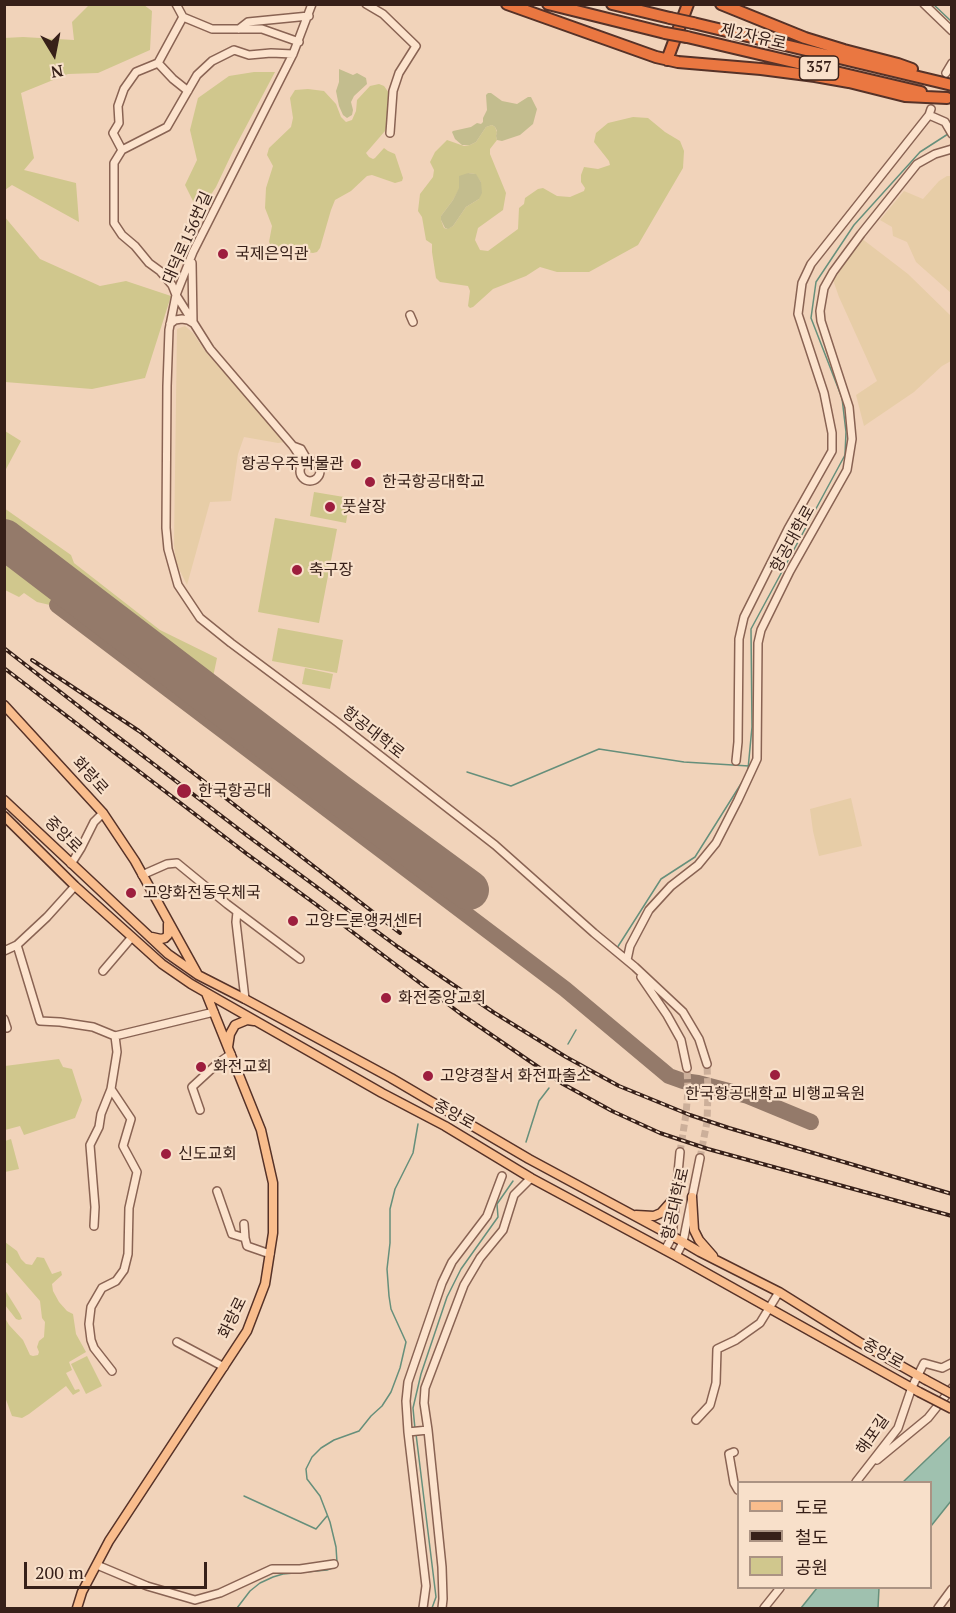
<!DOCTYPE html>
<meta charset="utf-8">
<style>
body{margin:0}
#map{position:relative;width:956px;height:1613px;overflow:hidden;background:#f1d3ba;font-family:"PT Serif","Noto Sans KR",serif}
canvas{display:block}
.frame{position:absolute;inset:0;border:6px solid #372019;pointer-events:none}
.legend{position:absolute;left:737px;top:1481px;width:195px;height:108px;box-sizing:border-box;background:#f8e0ca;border:2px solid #ab9383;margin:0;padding:8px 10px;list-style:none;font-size:18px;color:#372019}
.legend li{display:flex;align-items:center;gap:12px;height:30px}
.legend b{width:30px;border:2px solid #ab9383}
.north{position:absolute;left:24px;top:24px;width:60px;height:60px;-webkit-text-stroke:4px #f8e0ca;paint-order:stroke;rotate:170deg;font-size:16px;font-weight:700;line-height:24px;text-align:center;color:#372019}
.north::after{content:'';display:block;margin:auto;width:21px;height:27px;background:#372019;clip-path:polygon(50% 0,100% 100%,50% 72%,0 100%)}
.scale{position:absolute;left:24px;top:1562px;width:183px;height:27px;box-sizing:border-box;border:3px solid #372019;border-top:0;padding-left:8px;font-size:18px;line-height:21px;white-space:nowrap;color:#372019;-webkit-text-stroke:4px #f8e0ca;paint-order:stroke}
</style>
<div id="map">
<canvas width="956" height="1613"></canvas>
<div class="frame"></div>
<ul class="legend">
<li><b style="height:8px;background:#f9bd8d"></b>도로</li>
<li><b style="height:8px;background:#372019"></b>철도</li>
<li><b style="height:16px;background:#d0c78d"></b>공원</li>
</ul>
<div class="north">N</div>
<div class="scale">200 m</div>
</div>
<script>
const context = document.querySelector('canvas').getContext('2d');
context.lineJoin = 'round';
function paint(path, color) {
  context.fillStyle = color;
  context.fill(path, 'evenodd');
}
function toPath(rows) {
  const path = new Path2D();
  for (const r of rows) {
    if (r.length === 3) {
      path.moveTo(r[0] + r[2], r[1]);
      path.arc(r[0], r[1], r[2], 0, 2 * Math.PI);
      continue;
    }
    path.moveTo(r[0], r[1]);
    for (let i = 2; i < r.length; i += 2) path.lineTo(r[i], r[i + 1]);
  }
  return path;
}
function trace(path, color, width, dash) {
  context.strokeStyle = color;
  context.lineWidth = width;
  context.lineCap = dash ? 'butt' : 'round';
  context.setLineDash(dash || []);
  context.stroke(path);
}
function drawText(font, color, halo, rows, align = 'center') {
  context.font = font + ' "PT Serif","Noto Sans KR",serif';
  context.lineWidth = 4.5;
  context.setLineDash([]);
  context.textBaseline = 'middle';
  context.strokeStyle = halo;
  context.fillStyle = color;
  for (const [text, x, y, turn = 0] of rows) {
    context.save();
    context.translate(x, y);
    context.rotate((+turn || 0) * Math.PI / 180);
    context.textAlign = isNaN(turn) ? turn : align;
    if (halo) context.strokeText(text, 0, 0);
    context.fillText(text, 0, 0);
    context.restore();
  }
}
const farmland = toPath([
 [947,176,952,176,951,293,916,262,907,242,893,236,892,227,880,220,904,191,923,199,939,181],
 [861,238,908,274,951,316,951,361,942,366,914,392,864,426,856,395,877,381,839,297,833,280,835,273],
 [185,326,193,333,205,351,285,442,278,443,244,437,238,454,231,501,210,502,187,585,176,563,174,545,177,329],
 [851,798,862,846,819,856,813,831,810,809]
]);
const green = toPath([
 [90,4,144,5,152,11,150,50,98,73,68,74,21,93,34,158,24,170,76,183,79,222,12,185,5,190,4,38,23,37,74,40,72,22],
 [254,72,275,72,233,151,216,187,200,211,194,203,185,185,197,160,190,130,198,98,229,76],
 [379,84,384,86,389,93,390,101,387,125,385,131,366,153,369,157,373,159,375,158,384,148,388,151,395,154,403,178,402,181,395,183,372,175,367,176,351,191,335,200,331,210,320,248,317,252,313,253,271,246,269,242,272,226,265,208,266,188,273,166,267,155,269,148,291,127,293,118,290,98,295,90,308,89,324,91,336,104,341,117,346,122,352,120,356,111,357,100,370,86],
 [633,117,648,118,665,132,680,141,684,151,683,168,638,245,589,272,557,272,540,267,526,276,493,289,473,307,470,308,468,306,470,291,468,286,440,282,436,278,432,252,432,244,426,240,422,217,418,211,420,194,433,177,434,170,430,162,435,152,447,140,464,146,470,145,476,142,486,127,492,125,495,127,497,132,496,136,497,140,490,149,490,154,506,193,503,210,478,228,475,240,480,250,488,251,518,229,519,208,524,204,525,198,538,189,543,188,557,196,570,197,584,191,585,188,581,182,581,175,584,167,598,169,610,165,609,161,594,142,596,133,608,123],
 [468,173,475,174,481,182,479,199,466,207,453,226,447,229,444,228,441,220,441,216,453,200],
 [4,216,40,259,100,286,126,281,171,296,145,378,92,389,5,382],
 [5,431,21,441,5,471,4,433],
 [314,492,350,498,346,523,310,516],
 [4,508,71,555,74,563,160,630,217,658,213,677,208,682,5,527],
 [275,518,337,529,319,623,258,612],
 [4,549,5,549,70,599,64,604,57,599,50,605,37,602,24,593,19,597,5,590],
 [278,628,343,640,337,673,272,661],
 [305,668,333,674,330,689,302,684],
 [59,1059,63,1067,72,1069,82,1100,75,1118,24,1135,20,1126,5,1130,5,1066],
 [11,1139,19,1169,5,1172,5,1141],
 [5,1242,17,1251,21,1259,26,1264,32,1265,37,1257,44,1258,52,1274,61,1271,62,1275,52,1284,53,1291,59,1302,67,1311,73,1314,76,1334,86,1352,69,1362,72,1370,66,1373,75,1390,79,1389,80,1391,73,1395,66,1386,29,1414,22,1418,12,1416,5,1397,5,1318,9,1325,23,1340,30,1355,33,1356,38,1355,39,1352,37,1347,39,1341,44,1337,45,1322,42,1318,40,1301,7,1263,5,1263],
 [5,1290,20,1314,22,1319,19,1320,16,1319,5,1305],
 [87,1356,102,1386,86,1394,71,1364]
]);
const cemetery = toPath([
 [339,69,353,75,357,73,366,78,367,84,354,96,351,102,353,110,352,115,347,118,343,115,339,106,336,91,339,82],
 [488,93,491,93,502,101,517,104,528,97,531,97,537,109,533,124,520,135,502,141,497,140,496,136,497,131,495,127,492,125,486,127,476,142,470,145,462,145,455,139,452,132,453,131,471,127,477,123,481,124,483,122,483,118,487,110,486,95],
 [468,173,476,174,481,182,482,193,479,199,466,207,453,226,448,229,445,228,441,220,441,216,453,200,459,188,459,176]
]);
const water = toPath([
 [951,1436,951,1501,931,1526,930,1482,903,1482,951,1436],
 [817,1588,879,1588,878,1608,801,1608,817,1588]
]);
const stream = toPath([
 [933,4,952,22],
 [748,769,752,727,751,629,845,455,846,432,842,398,811,318,816,282,854,225,920,152,948,134],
 [467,772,511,786,599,749,684,762,749,766],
 [617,948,661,879,695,857,744,779],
 [568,1044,576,1030],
 [526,1142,539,1101,549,1088],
 [415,1429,413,1408,421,1374,447,1297,461,1269,498,1217,497,1204,513,1181],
 [416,1434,436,1597,432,1608],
 [244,1496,316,1529,327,1516],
 [337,1562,336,1547,330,1522,320,1496,307,1479,306,1469,312,1457,321,1448,334,1440,359,1431,371,1416,382,1406,391,1392,400,1368,406,1342,391,1309,389,1296,387,1269,390,1243,390,1209,395,1189,413,1153,418,1124],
 [237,1608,250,1591,260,1583,273,1577,283,1574,327,1570,335,1567]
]);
const taxiway = toPath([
 [75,593,79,600,75,611,77,620],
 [57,605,565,989,669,1076,683,1081,698,1083,748,1096,811,1122],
 [208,719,219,703]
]);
const runway = toPath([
 [4,539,337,793,469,890]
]);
const minorTunnel = toPath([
 [680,1152,686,1114,688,1090,687,1068],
 [700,1158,707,1122,708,1092,707,1064]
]);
const minor = toPath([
 [176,4,183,17],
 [312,4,293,54,193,252,176,295,169,330,167,386,166,528,168,549,178,585,200,618,231,643,337,722,495,845,594,933,635,967,683,1012,699,1039,707,1064],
 [366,4,383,14,416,46,399,73,393,91,390,133],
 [924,4,952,31],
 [239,29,248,22,309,16],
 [158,63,183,17,212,29,262,29,299,42],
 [158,63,173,79,188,91],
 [946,73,952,63],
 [931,109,929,115,945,122,952,134],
 [122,150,114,163,114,223,122,235,135,246,149,263,160,271,172,285,176,295,210,349,293,446,299,455,300,467],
 [122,150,167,127,197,75,212,61,234,50,249,55,271,53,293,54],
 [122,150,113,133,119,123,118,106,124,89,136,72,158,63],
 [410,315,413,322],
 [170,324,175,320,182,319,188,320,193,323,192,263],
 [293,446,301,449,308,461],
 [310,471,10],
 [736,761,738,742,739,639,744,617,788,529,832,451,832,433,824,393,798,314,802,283,811,264,929,115],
 [71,864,81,848,94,822,103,813],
 [142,875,167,864,177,863,227,904,300,959],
 [237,912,236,922,245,999],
 [17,945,40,1021,60,1022,93,1027,115,1036],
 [4,951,17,945,47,917,75,886],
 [627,960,630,946,649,910,671,886,698,865,716,843,738,800,757,759,758,643,761,630,790,571,847,470,852,439,849,407,821,321,820,311,824,288,833,272,861,234,917,164,935,154,952,149],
 [103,971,132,937],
 [641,977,667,1015,681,1040,687,1068],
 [4,1019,7,1028],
 [115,1036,214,1012],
 [111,1089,131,1119,123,1146,137,1172,129,1208,128,1254,124,1270,116,1281,102,1288,91,1307,89,1324,91,1340,94,1348,112,1371],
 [200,1110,192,1087,218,1063,231,1054],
 [217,1191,232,1234,245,1238,247,1246,270,1254],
 [244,1224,245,1238],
 [94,1226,95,1207,90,1145,99,1127,101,1114,111,1089,117,1052,115,1036],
 [665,1250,672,1237,680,1152],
 [676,1256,683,1242,700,1158],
 [177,1342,224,1367],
 [696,1420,710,1405,716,1383,717,1349,736,1340,760,1323,779,1292],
 [408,1432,428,1430],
 [734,1452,729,1454,734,1483,738,1490],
 [877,1460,928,1418,952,1388],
 [856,1482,898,1428,912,1387,924,1363,942,1368,952,1363],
 [97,1565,147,1586,195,1600,220,1593,272,1569,300,1569,334,1564],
 [423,1608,426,1586,408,1432,406,1401,408,1382,442,1283,452,1262,487,1216,502,1176],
 [442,1608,443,1599,442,1567,428,1430,424,1403,425,1388,464,1285,480,1258,503,1230,514,1195,531,1178],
 [764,1608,780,1588],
 [938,1608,952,1589]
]);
const major = toPath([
 [4,705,103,813,135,861,197,973],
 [4,800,168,954,198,975,245,999,391,1078,529,1159,683,1242,700,1252,779,1292,859,1342,926,1380],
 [4,816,75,886,132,937,162,964,191,984,382,1093,445,1126,531,1178,676,1256,919,1392],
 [152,937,161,939,165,938,168,935,168,924],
 [228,1047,230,1034,235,1025,247,1020,254,1021],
 [692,1197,694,1230,699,1240,713,1256],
 [636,1215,654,1216,661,1213,670,1203,676,1193],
 [77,1608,82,1592,109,1541,247,1331,265,1284,273,1233,273,1183,261,1130,206,993]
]);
const highway = toPath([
 [507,4,656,57,678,62,761,69,815,76,849,82,905,96,947,98],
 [548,4,665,33],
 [612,4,670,18],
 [721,4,805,38,844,50,898,64,912,69],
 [693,23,952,85],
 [687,37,921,92],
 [667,60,688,4]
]);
const rail = toPath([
 [4,648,113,733,249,837,398,947,493,1012,566,1057,619,1086,690,1115,729,1128,952,1194],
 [32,660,139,731,400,933],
 [4,668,247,854,314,903,461,1014,563,1084,612,1111,660,1133,708,1149,952,1216]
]);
const majorBridge = toPath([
 [926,1380,952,1394],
 [919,1392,952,1409]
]);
const highwayBridge = toPath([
 [670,18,693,23],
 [665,33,687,37]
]);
const markers = [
 [223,254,6,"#9d1e3e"],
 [356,464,6,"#9d1e3e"],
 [370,482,6,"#9d1e3e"],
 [330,507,6,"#9d1e3e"],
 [297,570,6,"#9d1e3e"],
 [184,791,8,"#9d1e3e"],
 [131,893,6,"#9d1e3e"],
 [293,921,6,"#9d1e3e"],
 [386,998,6,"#9d1e3e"],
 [201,1067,6,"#9d1e3e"],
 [775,1075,6,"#9d1e3e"],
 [428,1076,6,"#9d1e3e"],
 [166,1154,6,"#9d1e3e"]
];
const shields = [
 [819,68,39]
];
const shieldNames = [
 ["357",819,68]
];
const streetNames = [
 ["제2자유로",753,37,13],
 ["대덕로156번길",188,238,-66],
 ["항공대학로",793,539,-61],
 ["항공대학로",373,733,38],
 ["화랑로",90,776,48],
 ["중앙로",63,835,44],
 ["중앙로",454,1115,29],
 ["항공대학로",676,1204,-77],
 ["화랑로",233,1318,-64],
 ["중앙로",883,1354,29],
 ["해포길",873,1435,-55]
];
const poiNames = [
 ["국제은익관",235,254],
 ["항공우주박물관",344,464,"right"],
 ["한국항공대학교",382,482],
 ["풋살장",342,507],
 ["축구장",309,570],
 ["한국항공대",198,791],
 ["고양화전동우체국",143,893],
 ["고양드론앵커센터",305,921],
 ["화전중앙교회",398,998],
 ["화전교회",213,1067],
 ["고양경찰서 화전파출소",440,1076],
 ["한국항공대학교 비행교육원",775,1094,"center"],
 ["신도교회",178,1154]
];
paint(farmland, '#e7cda7');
paint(green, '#d0c78d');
paint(cemetery, '#c3bd8e');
paint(water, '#9fc1af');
trace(water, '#668f7b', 1.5);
trace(stream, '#668f7b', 1.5);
trace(taxiway, '#947a6a', 16);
trace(runway, '#947a6a', 40);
trace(minorTunnel, '#ccaf9a', 7, [7, 3.5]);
trace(minor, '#896353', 10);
trace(major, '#563228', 11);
trace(highway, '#563228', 14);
trace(minor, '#fce3cd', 7);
trace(major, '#f9bd8d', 8);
trace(highway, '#ea7741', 10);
trace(rail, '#372019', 4);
trace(rail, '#f8e0ca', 1.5, [4.5]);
trace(majorBridge, '#563228', 11, []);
trace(highwayBridge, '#563228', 14, []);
trace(majorBridge, '#f9bd8d', 8);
trace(highwayBridge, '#ea7741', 10);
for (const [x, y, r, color] of markers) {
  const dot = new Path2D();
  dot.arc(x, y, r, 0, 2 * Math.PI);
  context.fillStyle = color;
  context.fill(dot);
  trace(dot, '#f8e0ca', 2);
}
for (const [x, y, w] of shields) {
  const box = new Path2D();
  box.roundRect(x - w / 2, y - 12, w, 24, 4.5);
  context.fillStyle = '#f8e0ca';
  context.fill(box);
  trace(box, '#372019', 1.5);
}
drawText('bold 15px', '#372019', null, shieldNames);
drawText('16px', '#372019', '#f8e0ca', streetNames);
drawText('16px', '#372019', '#f8e0ca', poiNames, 'left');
</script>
